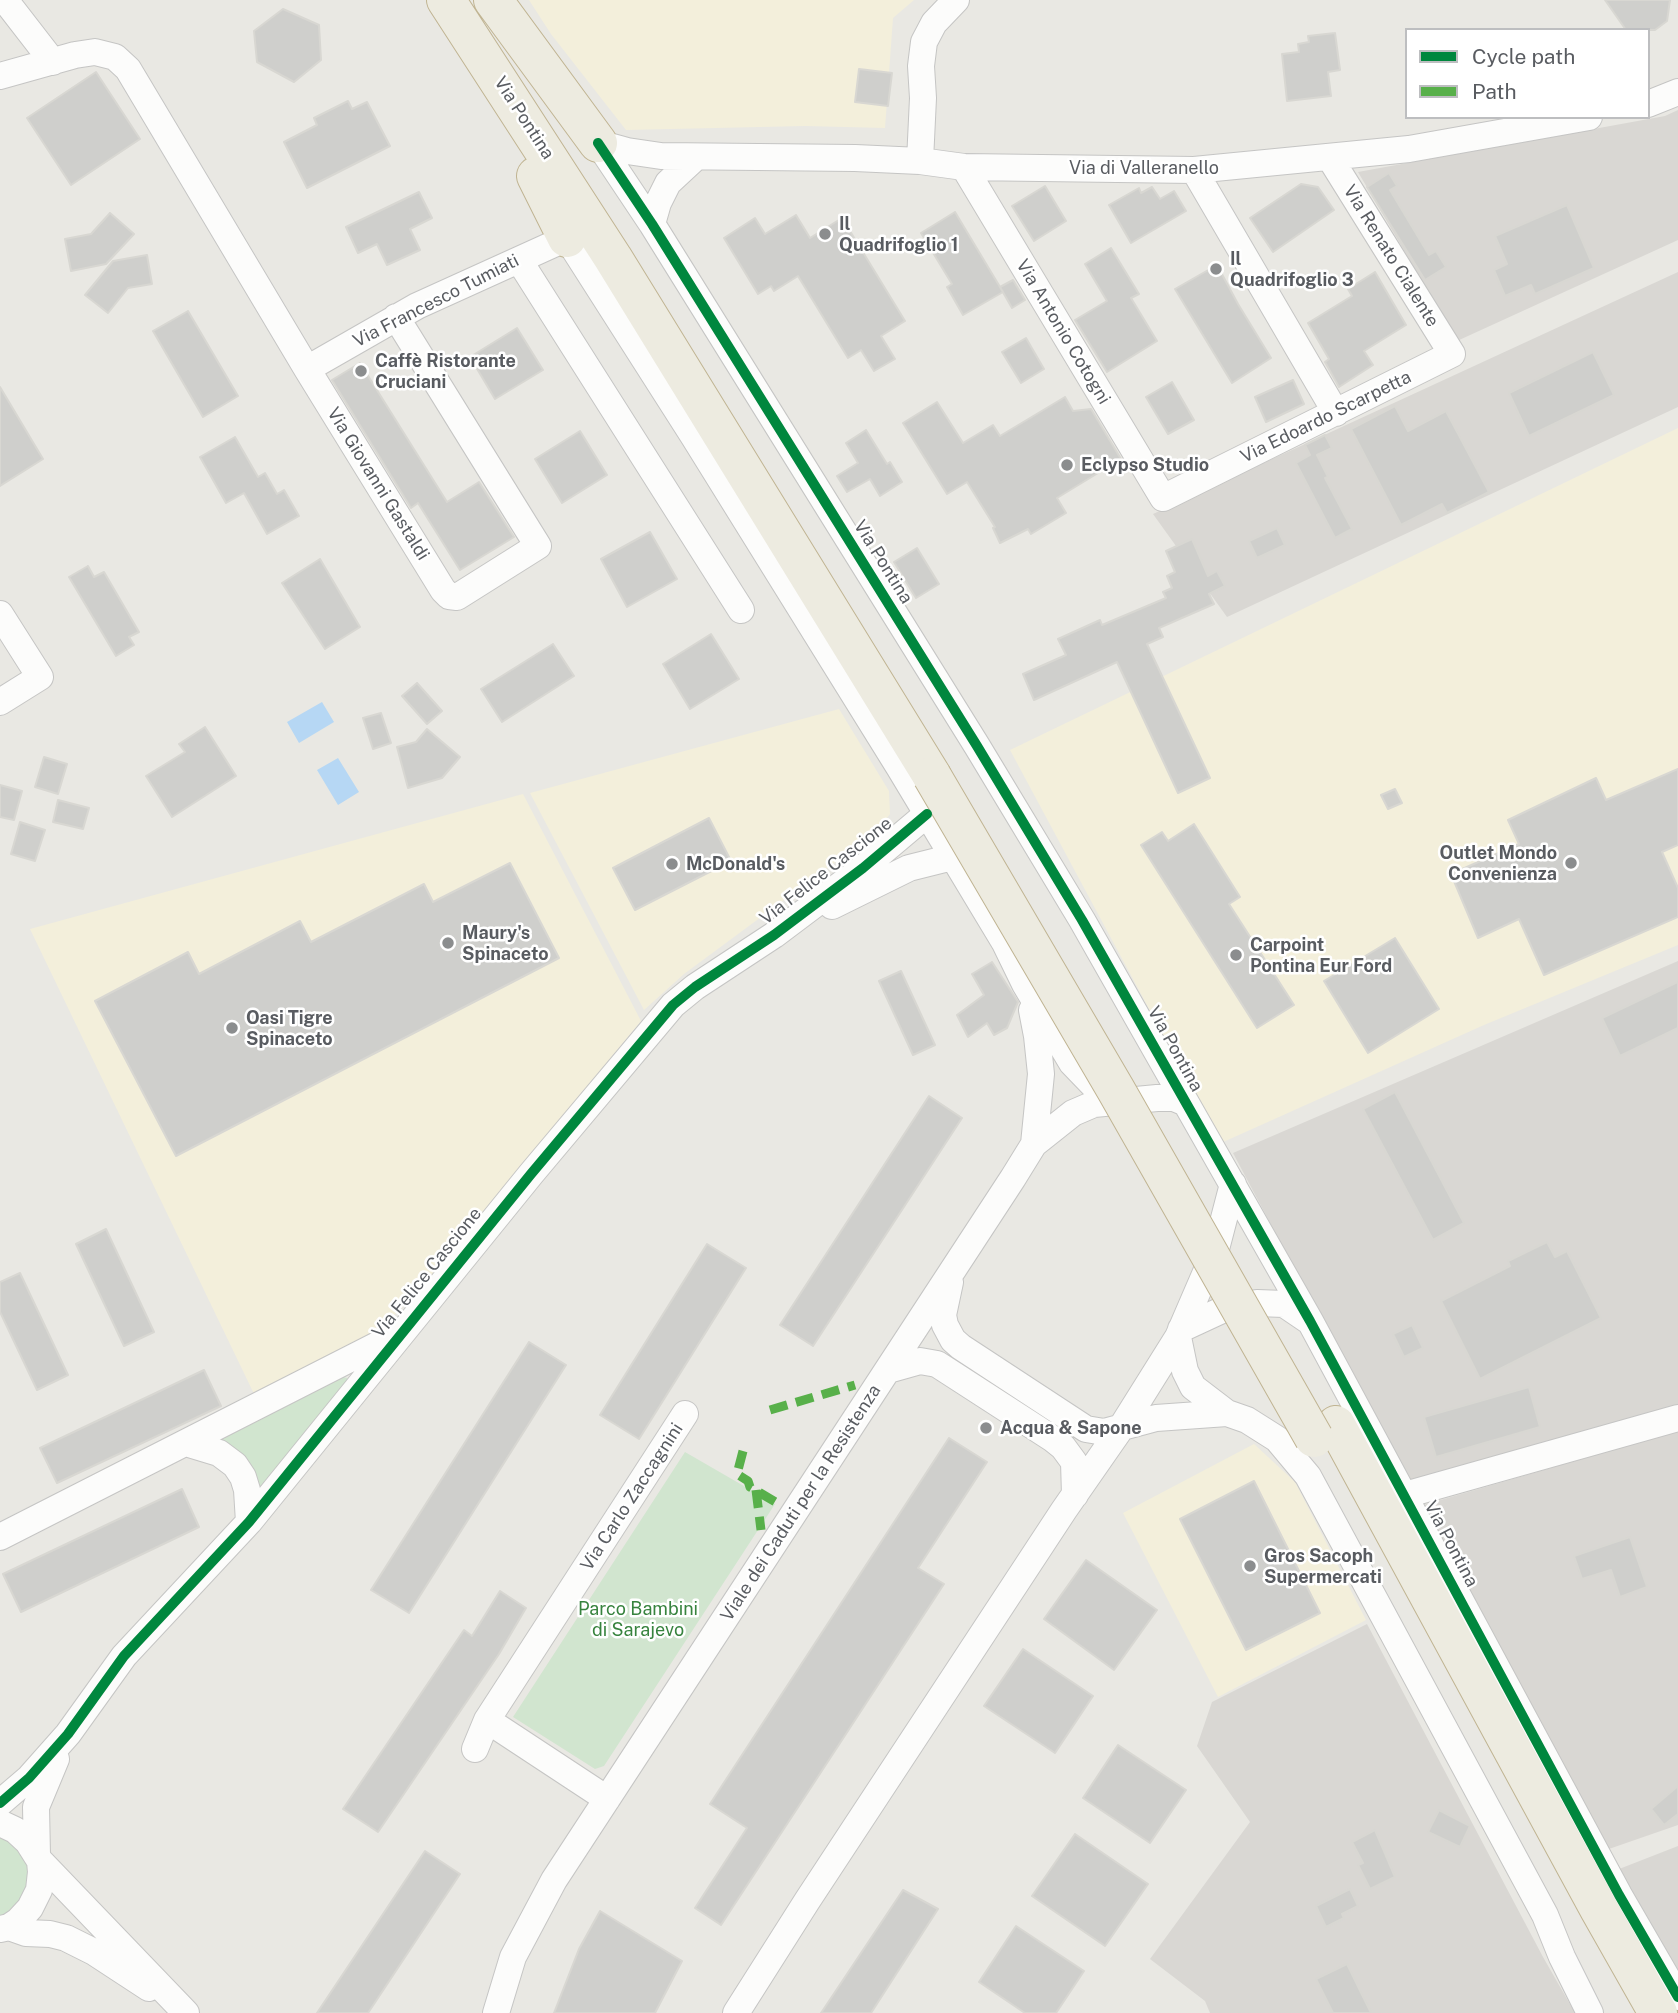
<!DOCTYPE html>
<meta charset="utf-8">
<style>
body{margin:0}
#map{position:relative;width:1678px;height:2013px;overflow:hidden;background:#e9e8e3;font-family:"Public Sans",sans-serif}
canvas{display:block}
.legend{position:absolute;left:1405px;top:28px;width:245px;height:91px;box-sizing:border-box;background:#fff;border:2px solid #bdbec0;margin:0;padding:9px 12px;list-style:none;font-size:21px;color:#595c61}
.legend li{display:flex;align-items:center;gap:14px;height:35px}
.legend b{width:35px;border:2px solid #bdbec0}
</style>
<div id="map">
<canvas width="1678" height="2013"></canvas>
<ul class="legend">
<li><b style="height:9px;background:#00873e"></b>Cycle path</li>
<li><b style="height:9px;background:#58b04a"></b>Path</li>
</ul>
</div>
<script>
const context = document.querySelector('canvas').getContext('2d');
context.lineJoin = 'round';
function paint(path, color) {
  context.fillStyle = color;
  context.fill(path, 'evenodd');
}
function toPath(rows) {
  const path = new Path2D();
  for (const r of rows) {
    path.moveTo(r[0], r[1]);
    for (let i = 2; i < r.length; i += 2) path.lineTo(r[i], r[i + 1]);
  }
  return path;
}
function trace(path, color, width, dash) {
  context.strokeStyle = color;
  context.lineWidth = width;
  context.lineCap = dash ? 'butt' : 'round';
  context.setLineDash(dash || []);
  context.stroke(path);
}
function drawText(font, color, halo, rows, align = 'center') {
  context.font = font + ' "Public Sans",sans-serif';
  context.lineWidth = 5;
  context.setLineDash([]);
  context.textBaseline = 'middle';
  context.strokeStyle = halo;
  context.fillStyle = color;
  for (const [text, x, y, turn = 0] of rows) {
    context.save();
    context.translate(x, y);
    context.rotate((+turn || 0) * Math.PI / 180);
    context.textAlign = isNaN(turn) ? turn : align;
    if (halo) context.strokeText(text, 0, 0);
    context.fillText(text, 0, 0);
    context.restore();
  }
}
const commercial = toPath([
 [529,0,914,0,893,18,885,128,805,126,626,130,551,34],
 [1678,428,1678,945,1484,1025,1221,1143,1010,750],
 [839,709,889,791,890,814,876,832,684,974,644,1010,530,793],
 [523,794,641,1021,421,1289,388,1321,352,1348,256,1398,30,929],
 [1254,1444,1295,1482,1366,1620,1218,1697,1123,1513]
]);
const industrial = toPath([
 [1678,110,1678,240,1457,341,1358,172,1665,116],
 [1678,272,1678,407,1227,617,1153,514],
 [1678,961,1678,1405,1408,1483,1233,1153],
 [1678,1431,1678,1825,1606,1850,1420,1506],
 [1367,1624,1543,1957,1575,2013,1210,2013,1205,2001,1150,1959,1250,1822,1197,1746,1212,1702],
 [1678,1846,1678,1975,1614,1871]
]);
const green = toPath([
 [343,1377,347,1378,347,1382,260,1487,246,1457,223,1441,223,1437],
 [685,1452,775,1504,604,1766,595,1769,513,1717],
 [0,1837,11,1842,21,1852,28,1865,30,1879,19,1906,0,1918]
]);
const water = toPath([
 [322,702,334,722,299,743,287,722],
 [338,758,359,792,338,805,317,770]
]);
const building = toPath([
 [1605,0,1670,0,1667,21,1655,30,1626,30,1605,0],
 [283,9,319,25,321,60,294,82,257,62,254,31,283,9],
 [1335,33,1340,70,1328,72,1331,96,1287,101,1282,54,1299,52,1298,44,1309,42,1308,36,1335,33],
 [859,69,892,73,888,106,855,102,859,69],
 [96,72,140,139,71,185,27,118,96,72],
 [348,101,352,109,367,102,390,146,307,188,284,142,317,125,314,118,348,101],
 [1389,173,1397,186,1390,190,1429,255,1436,251,1446,267,1425,280,1367,187,1389,173],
 [1301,184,1318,187,1334,210,1273,252,1250,218,1301,184],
 [1045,186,1066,221,1034,241,1012,206,1045,186],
 [1152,187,1160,199,1174,191,1186,211,1131,243,1109,205,1139,188,1141,193,1152,187],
 [419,192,432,218,410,229,420,250,387,265,377,244,358,253,346,227,419,192],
 [1567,205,1594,268,1535,294,1531,285,1505,296,1494,270,1507,264,1495,236,1567,205],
 [955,212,1003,292,963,315,947,287,952,284,921,233,955,212],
 [110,213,134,234,106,264,71,271,65,239,91,234,110,213],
 [796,215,810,238,842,218,905,321,881,336,895,359,874,371,861,350,848,358,798,276,774,291,771,286,758,294,724,238,755,218,765,234,796,215],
 [1111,248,1139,294,1131,298,1157,341,1107,372,1075,320,1107,301,1085,264,1111,248],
 [147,255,152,284,128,288,108,313,85,295,113,261,147,255],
 [1217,265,1238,304,1271,358,1232,383,1175,289,1217,265],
 [1375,272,1406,325,1364,351,1373,365,1339,387,1325,362,1329,359,1308,323,1352,296,1348,289,1375,272],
 [1013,280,1025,300,1012,308,1000,287,1013,280],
 [188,311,238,396,203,417,153,331,188,311],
 [517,328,543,370,495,399,470,357,517,328],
 [1026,338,1044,369,1021,383,1002,352,1026,338],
 [1593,352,1614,395,1529,436,1509,393,1593,352],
 [360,363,447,502,479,482,514,537,460,570,418,503,411,508,332,380,360,363],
 [1293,380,1304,404,1266,422,1255,397,1293,380],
 [1172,382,1194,420,1168,434,1146,397,1172,382],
 [0,387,43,459,0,486,0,387],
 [1065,397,1073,411,1091,409,1121,459,1057,498,1066,513,1031,534,1028,529,1000,543,993,528,995,527,967,482,947,494,903,423,937,402,963,443,993,425,1000,436,1065,397],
 [1395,406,1408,431,1446,411,1489,492,1447,513,1442,504,1401,525,1351,429,1395,406],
 [866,430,887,464,890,462,902,482,880,496,870,479,847,492,837,476,858,463,846,443,866,430],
 [580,431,607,475,562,503,535,459,580,431],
 [1325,435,1332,448,1317,455,1328,477,1325,478,1352,529,1335,538,1296,463,1310,455,1305,445,1325,435],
 [235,437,258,477,265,473,277,494,284,490,299,516,267,534,244,493,226,503,200,457,235,437],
 [1277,528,1285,545,1257,558,1249,541,1277,528],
 [650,532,677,579,627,607,601,559,650,532],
 [1192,539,1208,576,1217,571,1225,586,1209,594,1214,604,1159,628,1163,637,1147,644,1210,778,1178,793,1117,662,1034,700,1023,674,1066,655,1058,639,1100,620,1102,625,1166,598,1163,592,1172,588,1167,576,1175,572,1166,551,1192,539],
 [917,548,939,584,916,598,894,562,917,548],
 [320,559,360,627,325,649,282,583,320,559],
 [88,566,94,577,104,572,139,632,129,637,134,645,116,656,69,577,88,566],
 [711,634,739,679,690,709,663,664,711,634],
 [553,644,574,676,502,722,481,689,553,644],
 [417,683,442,711,427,724,402,696,417,683],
 [381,713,391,743,373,749,363,718,381,713],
 [205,727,236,776,172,817,146,776,185,752,179,744,205,727],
 [427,729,460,757,442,778,408,788,397,747,416,742,427,729],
 [44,757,67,764,58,794,35,787,44,757],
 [1678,769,1678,845,1662,852,1678,888,1678,917,1544,975,1519,919,1478,938,1451,874,1519,844,1508,820,1596,778,1606,800,1678,769],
 [0,785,22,791,14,820,0,817,0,785],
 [1395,789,1402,803,1388,809,1381,795,1395,789],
 [58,800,89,808,83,829,53,822,58,800],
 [709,818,731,861,635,910,613,868,709,818],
 [20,822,45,830,35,861,11,854,20,822],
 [1194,824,1240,897,1229,904,1294,1005,1257,1028,1141,845,1162,832,1168,841,1194,824],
 [510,863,559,958,176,1156,95,1001,188,952,199,974,300,921,311,942,424,884,433,902,510,863],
 [1395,938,1439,1009,1368,1053,1324,981,1395,938],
 [992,962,1018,1002,1007,1028,994,1035,987,1023,968,1037,957,1015,984,995,972,974,992,962],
 [901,971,935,1045,913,1055,879,981,901,971],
 [1678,982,1678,1028,1620,1056,1602,1018,1678,982],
 [1395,1092,1464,1223,1433,1240,1363,1109,1395,1092],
 [929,1096,962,1118,813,1346,780,1325,929,1096],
 [106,1229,154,1332,124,1346,76,1244,106,1229],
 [1547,1242,1555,1257,1567,1251,1601,1318,1480,1379,1441,1301,1510,1266,1508,1261,1547,1242],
 [707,1244,746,1268,639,1439,600,1415,707,1244],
 [20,1273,68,1375,37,1390,0,1312,0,1282,20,1273],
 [1412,1325,1423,1348,1404,1357,1393,1334,1412,1325],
 [529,1342,566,1365,409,1613,371,1590,529,1342],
 [204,1370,221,1406,57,1483,40,1448,204,1370],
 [1529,1387,1540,1427,1436,1457,1424,1417,1529,1387],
 [949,1438,987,1462,918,1568,944,1584,721,1925,695,1908,747,1828,710,1804,949,1438],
 [1254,1481,1320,1613,1246,1650,1180,1519,1254,1481],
 [182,1489,199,1527,21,1612,3,1574,182,1489],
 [1630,1537,1647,1587,1620,1597,1611,1570,1582,1579,1574,1556,1630,1537],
 [1086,1560,1157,1610,1114,1670,1044,1619,1086,1560],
 [500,1591,526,1608,499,1654,378,1832,343,1809,464,1630,472,1636,500,1591],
 [1023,1649,1093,1696,1055,1753,984,1706,1023,1649],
 [1118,1745,1186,1790,1150,1843,1083,1798,1118,1745],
 [1678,1786,1678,1814,1664,1825,1651,1809,1678,1786],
 [1439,1810,1470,1826,1460,1847,1428,1832,1439,1810],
 [1375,1830,1395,1877,1370,1889,1358,1865,1363,1863,1352,1842,1375,1830],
 [1075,1834,1148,1884,1105,1946,1032,1896,1075,1834],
 [425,1851,460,1874,368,2013,317,2013,425,1851],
 [1350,1889,1358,1906,1342,1914,1344,1918,1326,1927,1316,1906,1350,1889],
 [903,1890,938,1909,871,2013,821,2013,903,1890],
 [600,1911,682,1961,655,2013,554,2013,579,1949,600,1911],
 [1016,1926,1084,1971,1056,2013,1025,2013,979,1982,1016,1926],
 [1347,1964,1371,2013,1333,2013,1316,1979,1347,1964]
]);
const minor = toPath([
 [5,0,53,62],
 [0,76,75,55,95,52,115,57,128,69,307,369,443,590,449,596,457,597,538,546,396,317],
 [1648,104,1678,92],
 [598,143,652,224,977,746,1082,920,1310,1321,1619,1895,1678,1997],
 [598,143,627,151,661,156,855,158,920,161,964,167,1194,170,1409,149,1589,117],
 [920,161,923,98,921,66,924,42,934,23,956,0],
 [964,167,1163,498,1452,354,1330,158],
 [1194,170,1336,413],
 [652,224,658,203,668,183,696,157],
 [519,260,741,610],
 [307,369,417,306,567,238,694,437,899,767,1005,943,1025,984,1072,1063,1098,1090,1120,1100],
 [0,614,40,677,0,702],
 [832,906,909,868,953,857],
 [1034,1144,1073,1113,1094,1104,1157,1098,1174,1098,1186,1103],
 [950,1282,943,1315,945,1325,953,1340,961,1347,1086,1429,1104,1432,1156,1418,1227,1413],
 [1181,1329,1222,1310,1257,1303,1284,1304,1309,1321],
 [1178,1337,1185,1371,1193,1387,1227,1413,1247,1420,1277,1439,1308,1476,1545,1915,1562,1957,1590,2013],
 [888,1370,920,1361,937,1364,1053,1439,1063,1447,1074,1462,1075,1495],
 [186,1443,219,1453,235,1465,243,1477,247,1490,249,1522],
 [1405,1495,1678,1418],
 [0,1537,391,1338],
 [487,1720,607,1799],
 [475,1749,487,1720,685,1414],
 [0,1803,29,1778,68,1734,124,1656,249,1522,531,1174,673,1005,695,987,774,935,863,868,927,814],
 [0,1823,15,1830,28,1842,40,1861,41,1872,39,1890,30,1908,18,1921,9,1927,0,1929],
 [37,1855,36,1807,56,1759],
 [40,1861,186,2013],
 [9,1927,26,1933,50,1934,66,1938,94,1952,149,1988],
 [496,2013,513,1957,554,1880,1013,1178,1034,1144,1041,1074,1037,1036,1032,1010],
 [736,2013,807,1901,1064,1510,1121,1428,1178,1337,1216,1249,1233,1184]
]);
const highway = toPath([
 [446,0,613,258,932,776],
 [493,0,598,143],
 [536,176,567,238],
 [1336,1425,1599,1909,1658,2013]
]);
const highwayBridge = toPath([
 [932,776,1116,1090,1314,1438]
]);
const quiet = toPath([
 [770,1410,855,1385],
 [743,1451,737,1474,748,1481,750,1487,779,1504],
 [756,1490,761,1530]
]);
const cycleway = toPath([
 [598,143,652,224,977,746,1082,920,1310,1321,1619,1895,1678,1997],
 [0,1803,29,1778,68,1734,124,1656,249,1522,531,1174,673,1005,695,987,774,935,863,868,927,814]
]);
const markers = [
 [825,234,7,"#8b8d8e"],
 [1216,269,7,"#8b8d8e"],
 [361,371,7,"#8b8d8e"],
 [1067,465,7,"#8b8d8e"],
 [1571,863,7,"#8b8d8e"],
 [672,864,7,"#8b8d8e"],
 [448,943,7,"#8b8d8e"],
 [1236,955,7,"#8b8d8e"],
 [232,1028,7,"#8b8d8e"],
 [986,1428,7,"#8b8d8e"],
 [1250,1566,7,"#8b8d8e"]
];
const streetNames = [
 ["Via Pontina",524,118,57],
 ["Via di Valleranello",1144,168],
 ["Via Renato Cialente",1391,256,58],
 ["Via Francesco Tumiati",436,301,-27],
 ["Via Antonio Cotogni",1063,332,59],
 ["Via Edoardo Scarpetta",1326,417,-26],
 ["Via Giovanni Gastaldi",378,484,58],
 ["Via Pontina",883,562,58],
 ["Via Felice Cascione",826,871,-38],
 ["Via Pontina",1175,1049,61],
 ["Via Felice Cascione",427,1273,-51],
 ["Via Carlo Zaccagnini",632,1497,-57],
 ["Viale dei Caduti per la Resistenza",801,1503,-57],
 ["Via Pontina",1451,1544,62]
];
const poiNames = [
 ["Il",839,224],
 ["Quadrifoglio 1",839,245],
 ["Il",1230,259],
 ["Quadrifoglio 3",1230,280],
 ["Caffè Ristorante",375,361],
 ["Cruciani",375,382],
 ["Eclypso Studio",1081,465],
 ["Outlet Mondo",1557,853,"right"],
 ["Convenienza",1557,874,"right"],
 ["McDonald's",686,864],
 ["Maury's",462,933],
 ["Spinaceto",462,954],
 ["Carpoint",1250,945],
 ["Pontina Eur Ford",1250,966],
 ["Oasi Tigre",246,1018],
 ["Spinaceto",246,1039],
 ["Acqua & Sapone",1000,1428],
 ["Gros Sacoph",1264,1556],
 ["Supermercati",1264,1577]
];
const parkNames = [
 ["Parco Bambini",638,1609],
 ["di Sarajevo",638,1630]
];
paint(commercial, '#f3efdb');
paint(industrial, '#d9d7d3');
paint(green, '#d1e5cf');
paint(water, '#b6d7f4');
paint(building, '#cfcfcc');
trace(building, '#d8d7d2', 2);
trace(minor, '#c5c5c4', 28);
trace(highway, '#c0b492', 40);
trace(minor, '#fcfcfb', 26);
trace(highway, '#edebe0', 38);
trace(highwayBridge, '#c0b492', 40, []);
trace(highwayBridge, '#edebe0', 38);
trace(quiet, '#58b04a', 9, [18, 9]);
trace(cycleway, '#00873e', 10);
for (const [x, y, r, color] of markers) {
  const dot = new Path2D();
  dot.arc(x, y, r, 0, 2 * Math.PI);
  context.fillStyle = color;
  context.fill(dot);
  trace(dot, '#fff', 2.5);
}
drawText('18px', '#595c61', '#fff', streetNames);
drawText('bold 18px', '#595c61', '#fff', poiNames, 'left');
drawText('18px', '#37833e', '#fff', parkNames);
</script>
